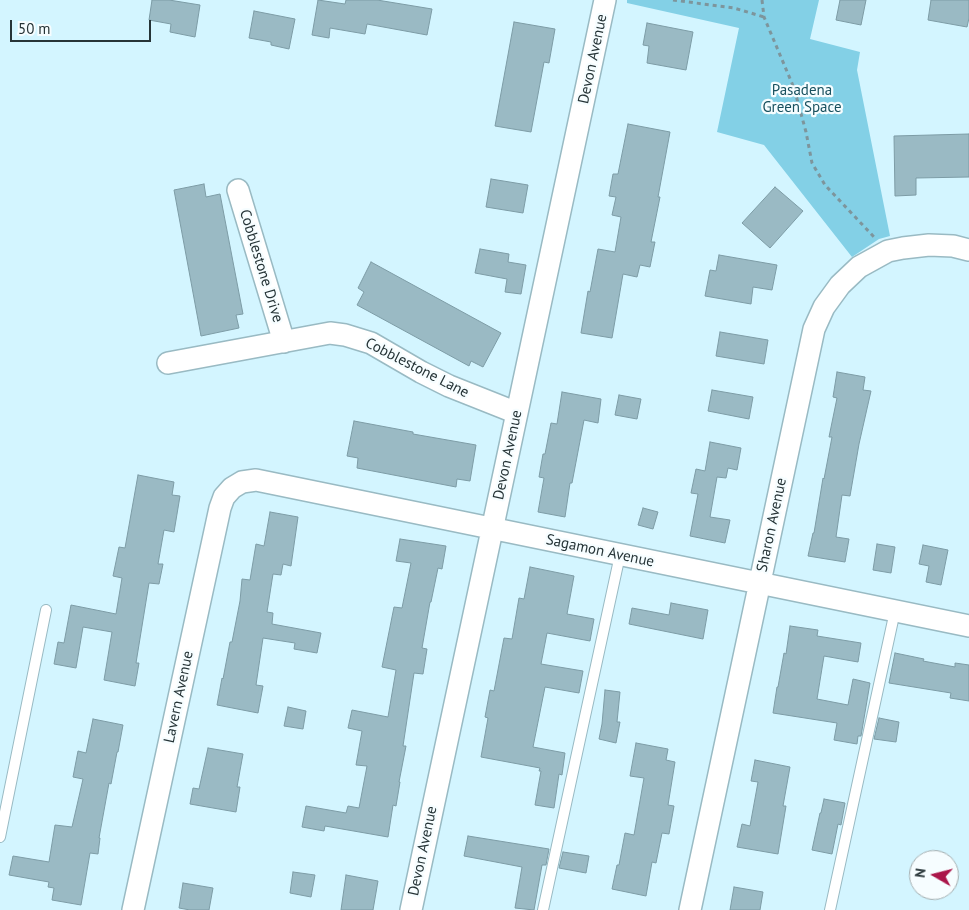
<!DOCTYPE html>
<style>
body{margin:0}
#map{position:relative;width:969px;height:910px;overflow:hidden;background:#d3f5ff;font-family:"PT Sans",sans-serif}
canvas{display:block}
.north{position:absolute;left:909px;top:850px;width:50px;height:50px;box-sizing:border-box;background:#f6fdff;border:1px solid #a3adaf;border-radius:50%;rotate:278deg;font-size:14px;font-weight:700;line-height:20px;text-align:center;color:#263437}
.north::after{content:'';display:block;margin:auto;width:18px;height:22px;background:#aa164a;clip-path:polygon(50% 0,100% 100%,50% 72%,0 100%)}
.scale{position:absolute;left:10px;top:20px;width:141px;height:22px;box-sizing:border-box;border:2px solid #263437;border-top:0;padding-left:6px;font-size:15px;line-height:18px;white-space:nowrap;color:#263437;-webkit-text-stroke:4px #f6fdff;paint-order:stroke}
</style>
<div id="map">
<canvas width="969" height="910"></canvas>
<div class="north">N</div>
<div class="scale">50 m</div>
</div>
<script>
const context = document.querySelector('canvas').getContext('2d');
context.lineJoin = 'round';
function paint(path, color) {
  context.fillStyle = color;
  context.fill(path, 'evenodd');
}
function toPath(rows) {
  const path = new Path2D();
  for (const r of rows) {
    path.moveTo(r[0], r[1]);
    for (let i = 2; i < r.length; i += 2) path.lineTo(r[i], r[i + 1]);
  }
  return path;
}
function trace(path, color, width, dash) {
  context.strokeStyle = color;
  context.lineWidth = width;
  context.lineCap = dash ? 'butt' : 'round';
  context.setLineDash(dash || []);
  context.stroke(path);
}
function drawText(font, color, halo, rows, align = 'center') {
  context.font = font + ' "PT Sans",sans-serif';
  context.lineWidth = 4.5;
  context.setLineDash([]);
  context.textBaseline = 'middle';
  context.strokeStyle = halo;
  context.fillStyle = color;
  for (const [text, x, y, turn = 0] of rows) {
    context.save();
    context.translate(x, y);
    context.rotate((+turn || 0) * Math.PI / 180);
    context.textAlign = isNaN(turn) ? turn : align;
    if (halo) context.strokeText(text, 0, 0);
    context.fillText(text, 0, 0);
    context.restore();
  }
}
const green = toPath([
 [627,0,819,0,810,39,860,52,857,70,890,236,879,239,852,257,764,145,717,132,739,28,627,3]
]);
const building = toPath([
 [152,0,169,0,200,5,195,37,170,32,171,24,149,20,152,0],
 [318,0,345,4,346,0,377,0,432,9,427,35,367,24,365,34,330,28,329,38,312,35,318,0],
 [840,0,866,0,861,25,836,20,840,0],
 [931,0,969,0,969,18,967,27,928,20,931,0],
 [254,11,295,19,289,49,271,45,271,42,249,38,254,11],
 [514,22,555,29,549,63,544,62,531,132,495,126,514,22],
 [647,23,693,32,686,70,647,63,649,46,643,45,647,23],
 [628,124,670,132,658,197,660,197,651,242,655,242,650,267,640,265,637,277,623,274,612,338,581,333,588,291,590,292,598,249,615,252,621,217,612,215,616,197,609,196,613,174,618,174,628,124],
 [969,134,969,177,916,178,916,195,895,196,894,136,969,134],
 [491,179,528,185,523,213,486,207,491,179],
 [204,184,206,197,220,194,243,314,236,315,239,328,201,336,174,190,204,184],
 [775,187,803,211,770,248,742,223,775,187],
 [480,249,509,254,508,262,526,265,521,294,505,292,507,279,475,273,480,249],
 [719,255,777,265,772,290,753,287,751,304,705,296,710,270,716,271,719,255],
 [371,262,501,333,483,367,471,361,469,366,357,305,364,292,358,288,371,262],
 [720,332,768,340,764,364,716,356,720,332],
 [837,372,865,377,863,390,871,391,859,444,850,496,842,495,836,537,849,539,845,562,808,556,813,533,814,533,823,478,824,479,832,437,829,437,837,398,833,397,837,372],
 [712,390,753,397,749,419,708,411,712,390],
 [562,392,601,399,598,423,584,420,572,483,570,483,565,517,538,512,544,478,539,477,543,454,545,454,551,423,557,424,562,392],
 [619,395,641,399,637,419,615,415,619,395],
 [354,421,413,432,413,434,476,445,470,481,457,479,456,487,357,468,358,458,347,456,354,421],
 [710,442,741,448,737,470,728,468,726,478,717,477,710,517,730,520,725,543,690,536,698,494,691,493,696,469,705,471,710,442],
 [138,475,174,482,172,495,180,496,174,532,164,530,158,564,163,564,159,584,149,583,136,663,139,663,135,686,104,680,112,632,83,627,76,668,54,664,58,642,64,643,71,605,116,614,122,578,113,576,119,547,125,548,138,475],
 [643,508,658,512,653,529,638,525,643,508],
 [270,512,298,517,291,566,283,564,281,575,273,574,267,612,273,613,272,624,321,633,317,653,294,649,295,643,263,638,256,685,263,686,258,713,217,705,222,678,223,679,230,642,232,642,240,601,242,579,250,580,256,544,264,546,270,512],
 [400,539,446,546,442,569,438,568,431,602,430,602,422,648,427,649,423,674,414,673,403,746,406,746,399,782,400,782,396,806,393,805,388,837,325,826,324,831,302,827,306,806,346,813,348,806,359,808,367,766,356,765,362,731,348,728,352,710,388,717,396,670,382,667,394,607,402,608,411,563,396,561,400,539],
 [877,544,895,547,891,573,873,570,877,544],
 [923,545,948,550,941,585,926,582,929,566,919,564,923,545],
 [530,567,574,576,567,614,594,619,590,641,547,633,541,664,583,671,579,693,545,687,533,747,565,753,562,775,559,774,554,808,535,805,541,771,539,771,540,768,481,757,488,718,485,717,490,690,494,691,504,638,512,639,519,598,524,599,530,567],
 [671,603,708,610,703,639,629,624,632,608,669,615,671,603],
 [790,626,818,630,817,636,861,643,858,662,824,656,817,699,848,705,853,679,870,683,861,736,858,736,857,744,834,740,837,723,773,713,777,687,778,687,784,653,786,654,790,626],
 [895,653,924,659,923,661,955,667,955,663,969,665,969,701,950,698,951,693,889,683,895,653],
 [605,690,620,692,617,722,620,722,616,743,599,739,602,724,605,690],
 [288,707,306,711,303,729,284,726,288,707],
 [879,718,899,722,896,742,874,739,879,718],
 [93,719,123,725,118,752,117,752,111,784,109,783,99,838,100,838,98,854,90,853,81,905,52,900,54,888,48,887,49,882,9,875,13,856,49,862,55,825,72,827,83,779,73,777,78,751,86,753,93,719],
 [636,743,668,749,666,760,675,762,668,805,674,806,669,834,662,833,656,863,652,862,646,896,612,889,617,865,619,865,625,833,634,835,644,778,630,776,636,743],
 [208,748,243,754,237,787,240,787,236,812,190,804,193,788,199,789,208,748],
 [755,760,790,767,783,806,786,806,778,854,737,847,742,824,750,826,758,782,751,781,755,760],
 [824,799,845,803,841,825,838,824,832,854,812,850,820,813,821,813,824,799],
 [468,836,549,849,546,865,542,865,534,910,515,908,522,867,464,856,468,836],
 [563,852,589,856,586,873,559,868,563,852],
 [293,872,315,875,311,897,290,893,293,872],
 [346,875,378,881,373,910,341,910,346,875],
 [183,883,213,888,209,910,190,910,179,908,183,883],
 [734,887,763,892,760,910,730,910,734,887]
]);
const path = toPath([
 [673,0,734,8,764,17],
 [762,0,764,17,794,88,806,132,812,163,825,185,874,237]
]);
const lane = toPath([
 [0,837,46,610],
 [543,910,620,555],
 [830,910,895,611]
]);
const street = toPath([
 [238,190,284,342],
 [168,363,330,333,345,335,371,343,421,372,449,386,517,413],
 [133,910,220,508,224,497,232,488,242,482,256,480,969,626],
 [411,910,605,0],
 [690,910,814,329,824,307,840,285,859,267,888,251,903,248,929,245,953,246,969,250]
]);
const streetNames = [
 ["Devon Avenue",593,59,-78],
 ["Cobblestone Drive",261,266,73],
 ["Cobblestone Lane",417,368,27],
 ["Devon Avenue",508,455,-78],
 ["Sharon Avenue",772,525,-78],
 ["Sagamon Avenue",600,551,12],
 ["Lavern Avenue",179,697,-78],
 ["Devon Avenue",423,851,-78]
];
const parkNames = [
 ["Pasadena",802,91],
 ["Green Space",802,108]
];
paint(green, '#83d0e6');
paint(building, '#9abac4');
trace(building, '#7d9ca6', 1);
trace(lane, '#99bac3', 12);
trace(street, '#99bac3', 24);
trace(path, '#7d959c', 3, [4, 4]);
trace(lane, '#fff', 10);
trace(street, '#fff', 21);
drawText('15px', '#263437', '#f6fdff', streetNames);
drawText('15px', '#19515f', '#f6fdff', parkNames);
</script>
